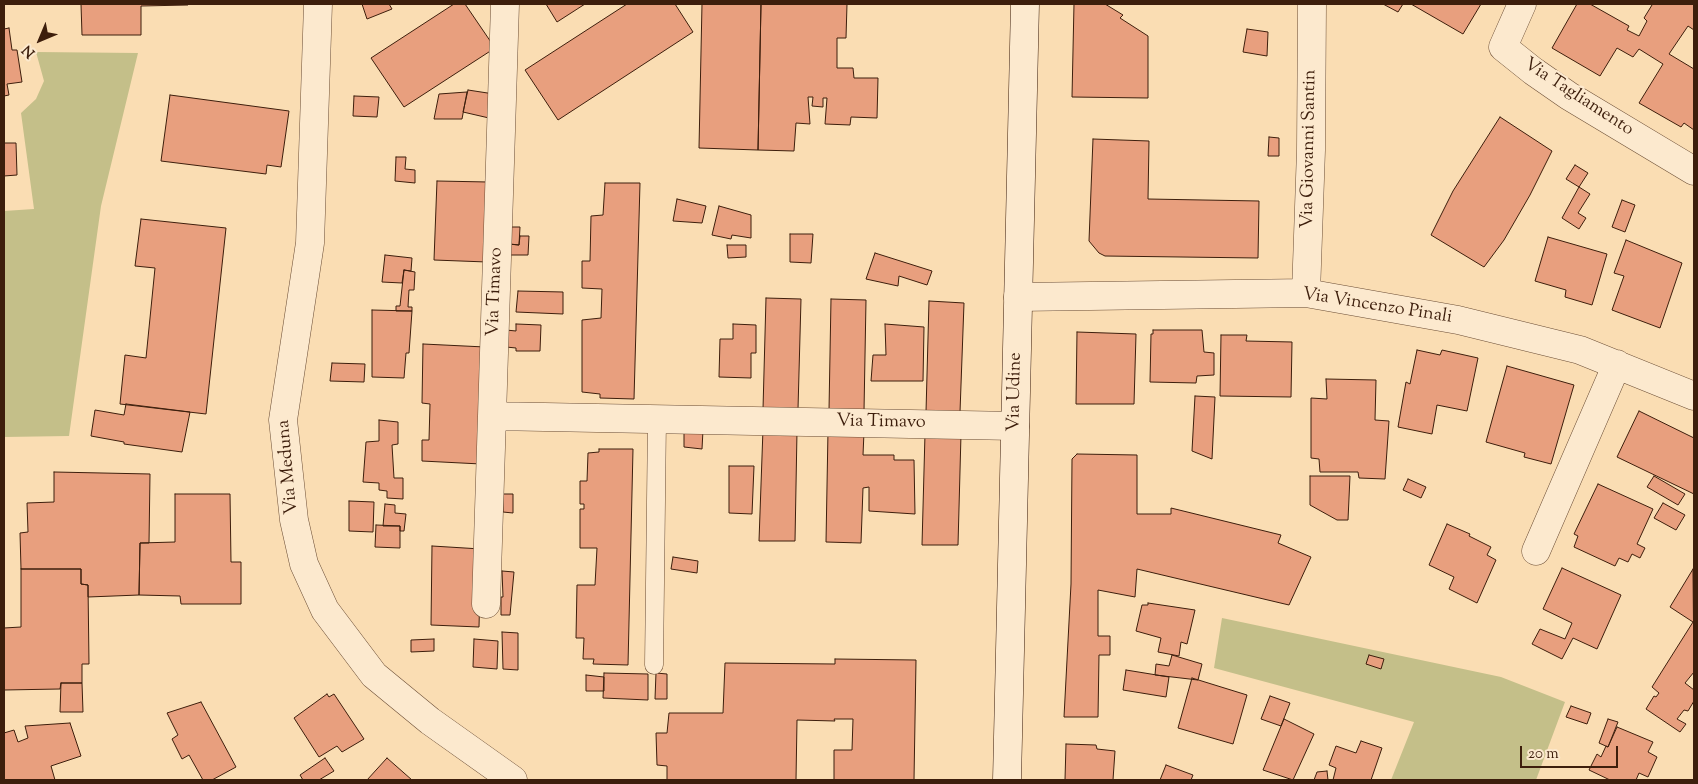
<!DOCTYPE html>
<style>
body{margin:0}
#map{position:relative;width:1698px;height:784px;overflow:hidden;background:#faddb3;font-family:"Sorts Mill Goudy",serif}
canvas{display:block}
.frame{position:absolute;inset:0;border:5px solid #3d1e0c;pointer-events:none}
.north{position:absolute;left:15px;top:15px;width:50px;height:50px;-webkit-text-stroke:4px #fce9ce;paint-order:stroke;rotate:225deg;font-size:14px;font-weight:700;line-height:20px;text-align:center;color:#3d1e0c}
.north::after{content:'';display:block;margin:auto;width:18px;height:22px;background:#3d1e0c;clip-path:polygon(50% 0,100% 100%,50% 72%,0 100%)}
.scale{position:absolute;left:1520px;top:746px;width:98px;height:22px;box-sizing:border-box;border:2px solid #3d1e0c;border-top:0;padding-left:6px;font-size:15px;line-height:18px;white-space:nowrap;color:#3d1e0c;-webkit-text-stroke:4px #fce9ce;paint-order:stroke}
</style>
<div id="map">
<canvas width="1698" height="784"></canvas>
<div class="frame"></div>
<div class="north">N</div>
<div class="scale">20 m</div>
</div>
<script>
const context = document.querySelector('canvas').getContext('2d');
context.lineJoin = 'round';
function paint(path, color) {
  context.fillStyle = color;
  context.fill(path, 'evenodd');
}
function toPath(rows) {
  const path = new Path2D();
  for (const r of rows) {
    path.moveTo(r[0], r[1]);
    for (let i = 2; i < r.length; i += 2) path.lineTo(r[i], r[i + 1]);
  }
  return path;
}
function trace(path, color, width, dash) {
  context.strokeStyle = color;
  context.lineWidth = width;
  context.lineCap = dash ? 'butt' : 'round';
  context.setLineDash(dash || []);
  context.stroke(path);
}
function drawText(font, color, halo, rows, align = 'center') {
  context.font = font + ' "Sorts Mill Goudy",serif';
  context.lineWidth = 4.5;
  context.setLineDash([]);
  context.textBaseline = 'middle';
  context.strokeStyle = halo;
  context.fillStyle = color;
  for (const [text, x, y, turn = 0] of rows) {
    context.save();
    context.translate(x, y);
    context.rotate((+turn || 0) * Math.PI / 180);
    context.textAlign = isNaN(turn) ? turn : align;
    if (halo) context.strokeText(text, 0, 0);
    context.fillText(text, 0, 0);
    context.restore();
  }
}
const green = toPath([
 [36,52,138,53,101,206,69,436,4,437,4,211,34,209,21,113,36,99,44,81],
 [1222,618,1501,677,1565,702,1536,780,1391,780,1414,722,1214,668]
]);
const building = toPath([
 [81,4,188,4,188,5,141,6,141,35,82,35,81,4],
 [362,4,389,4,392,9,367,19,362,4],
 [454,4,465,4,495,48,404,107,371,58,454,4],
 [546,4,585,4,557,22,546,4],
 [627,4,675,4,693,32,558,120,525,70,627,4],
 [702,4,761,4,758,150,699,148,702,4],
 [761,4,847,4,846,38,837,38,837,68,853,68,854,78,878,78,877,118,851,117,850,125,825,124,827,98,823,98,823,107,812,106,813,97,808,97,810,124,796,123,794,151,758,150,761,4],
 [1074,4,1105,4,1123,15,1120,18,1148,36,1148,98,1072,97,1074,4],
 [1383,4,1403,4,1398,12,1383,4],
 [1411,4,1481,4,1463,34,1411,4],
 [1577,4,1590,4,1629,26,1627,30,1639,36,1647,21,1644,18,1652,5,1651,4,1694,4,1694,30,1688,26,1669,54,1694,69,1694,130,1684,123,1681,127,1639,103,1663,64,1639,49,1633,57,1617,48,1600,76,1552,48,1577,4],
 [9,28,12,50,17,50,22,82,7,84,9,95,4,96,4,29,9,28],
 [1247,29,1268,32,1267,56,1243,52,1247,29],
 [468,90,494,94,489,118,463,112,468,90],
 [467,92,462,119,434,119,439,94,467,92],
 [170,95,289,111,281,167,267,165,266,174,161,161,170,95],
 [354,96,379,97,377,117,353,116,354,96],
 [1500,117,1552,151,1530,195,1504,240,1484,267,1431,235,1453,191,1500,117],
 [1269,137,1279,138,1279,156,1268,156,1269,137],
 [1093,139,1149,141,1148,199,1259,201,1258,258,1105,256,1099,253,1089,241,1093,139],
 [4,143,16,143,17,175,4,176,4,143],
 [396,157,406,157,405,169,415,170,415,183,395,181,396,157],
 [1575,165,1588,173,1579,187,1566,179,1575,165],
 [437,181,488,182,487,262,434,260,437,181],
 [605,183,640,183,634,399,600,398,600,394,582,392,582,320,601,318,602,289,582,288,582,261,590,261,591,216,603,215,605,183],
 [1579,187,1590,194,1578,213,1586,218,1579,229,1562,218,1579,187],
 [677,199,706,206,702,223,673,221,677,199],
 [1622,200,1635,205,1625,232,1612,227,1622,200],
 [719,206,751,215,751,238,732,235,731,239,712,235,719,206],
 [141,219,226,228,206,414,120,404,125,355,146,358,155,268,135,266,141,219],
 [507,227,520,227,519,245,509,244,507,227],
 [790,234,813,234,811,263,790,262,790,234],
 [520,236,529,236,528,255,509,255,509,244,519,245,520,236],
 [1548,237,1607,254,1592,305,1565,297,1566,290,1535,281,1548,237],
 [1626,240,1682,263,1660,328,1612,310,1624,276,1614,273,1626,240],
 [727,245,746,245,746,257,728,258,727,245],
 [875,253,932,271,927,285,899,276,898,286,866,279,875,253],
 [385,255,412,258,411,271,404,270,402,283,382,282,385,255],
 [404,270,415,272,414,290,409,290,408,307,412,307,412,311,396,311,396,306,400,306,404,270],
 [518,291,563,292,563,314,516,312,518,291],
 [766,298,801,299,798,409,763,409,766,298],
 [831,299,866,300,864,411,829,410,831,299],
 [929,301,964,303,960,412,926,412,929,301],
 [372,310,412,311,409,353,406,353,404,378,372,377,372,310],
 [516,324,541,325,540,351,516,351,516,348,506,347,506,330,516,331,516,324],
 [733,324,756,325,756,353,751,353,751,378,719,377,720,339,733,339,733,324],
 [885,324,924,327,923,381,871,381,873,355,886,355,885,324],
 [1153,330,1202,330,1204,352,1214,353,1214,375,1197,376,1196,383,1150,382,1151,334,1153,334,1153,330],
 [1077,332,1136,334,1134,404,1076,404,1077,332],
 [1221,335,1247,335,1246,341,1292,342,1291,397,1220,396,1221,335],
 [423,344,485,347,481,464,422,461,422,440,429,440,430,404,422,403,423,344],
 [1417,350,1440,355,1442,350,1478,358,1467,411,1437,405,1432,434,1398,427,1406,382,1410,384,1417,350],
 [332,363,365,364,364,382,330,381,332,363],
 [1507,366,1574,385,1551,464,1524,457,1525,453,1486,442,1507,366],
 [1326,379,1376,380,1375,420,1389,421,1385,479,1359,478,1358,472,1320,472,1319,459,1311,458,1311,398,1327,399,1326,379],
 [1195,396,1215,397,1212,459,1192,451,1195,396],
 [126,404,190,412,182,452,124,444,124,442,91,436,95,410,124,415,126,404],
 [1639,411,1694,438,1694,494,1617,457,1639,411],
 [379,420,398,422,398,444,392,445,394,478,403,478,403,499,387,498,387,491,379,490,379,483,363,482,366,442,379,441,379,420],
 [684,429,703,430,702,449,684,447,684,429],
 [763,429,797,431,795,541,759,541,763,429],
 [828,431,864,432,863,455,894,455,894,460,914,460,915,514,869,511,869,487,863,488,861,543,826,542,828,431],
 [925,434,961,434,958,545,922,545,925,434],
 [599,449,633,449,628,665,593,664,594,659,583,659,584,638,576,638,577,585,595,585,597,548,580,548,580,509,584,509,584,504,580,504,580,481,587,481,588,453,599,452,599,449],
 [1077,454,1137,455,1137,514,1171,514,1171,508,1281,535,1278,543,1311,557,1289,605,1137,569,1135,597,1098,590,1098,636,1110,636,1110,655,1099,655,1098,717,1064,717,1071,584,1072,459,1077,454],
 [729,466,754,466,752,514,729,513,729,466],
 [54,472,150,474,149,543,140,543,139,595,88,597,88,585,81,584,81,569,21,569,20,533,28,532,27,503,54,502,54,472],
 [1310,476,1350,476,1348,520,1337,520,1310,505,1310,476],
 [1654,476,1685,494,1678,505,1647,487,1654,476],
 [1408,479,1426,487,1421,498,1403,490,1408,479],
 [1598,484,1653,509,1637,544,1645,548,1640,558,1632,554,1628,562,1619,558,1615,566,1574,547,1578,536,1574,534,1598,484],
 [175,494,230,494,231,562,241,562,241,604,181,604,180,596,139,595,140,543,175,542,175,494],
 [503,494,513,494,513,513,503,512,503,494],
 [349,501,374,502,373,532,349,531,349,501],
 [1663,503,1685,515,1676,530,1654,518,1663,503],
 [385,504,395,505,395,513,406,514,404,531,400,531,400,526,383,526,385,504],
 [1447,524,1470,534,1469,536,1491,547,1487,555,1496,560,1477,603,1449,589,1454,577,1429,565,1447,524],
 [376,525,400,526,400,548,375,547,376,525],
 [432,546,481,549,479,627,431,625,432,546],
 [673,557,698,561,697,573,671,569,673,557],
 [1562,568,1621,595,1597,649,1573,638,1562,659,1532,644,1540,629,1565,639,1572,623,1543,609,1562,568],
 [21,569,81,569,81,584,88,585,89,664,82,664,82,683,61,683,60,689,4,690,4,628,21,627,21,569],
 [1693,569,1694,672,1685,683,1694,690,1694,701,1688,711,1684,710,1677,719,1686,724,1680,732,1646,709,1654,696,1656,697,1659,693,1652,687,1693,622,1670,607,1693,569],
 [502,571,514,572,510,615,501,615,501,597,503,597,502,571],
 [1148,603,1195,610,1187,644,1181,642,1179,656,1158,652,1161,638,1136,631,1142,605,1148,605,1148,603],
 [502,632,518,633,518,670,503,669,502,632],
 [434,639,434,651,411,652,411,640,434,639],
 [474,639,498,641,497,669,473,667,474,639],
 [1172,655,1202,664,1198,680,1155,675,1156,664,1169,666,1172,655],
 [1369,655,1384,659,1381,669,1366,664,1369,655],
 [835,659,916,660,914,780,834,780,834,750,852,750,853,719,834,719,835,721,797,720,796,780,667,780,667,766,657,765,656,733,667,733,669,713,723,713,725,663,835,664,835,659],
 [1126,670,1169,677,1166,697,1123,690,1126,670],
 [604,673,648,674,648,700,603,698,604,673],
 [656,673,667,674,667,699,655,699,656,673],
 [586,675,604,677,604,691,586,691,586,675],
 [1192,678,1247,695,1233,744,1178,728,1192,678],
 [61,683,82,683,83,712,60,712,61,683],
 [327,694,329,697,334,694,364,739,342,752,337,746,319,757,294,718,327,694],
 [1270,696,1290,703,1281,726,1261,719,1270,696],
 [201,702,236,767,212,780,203,780,189,755,182,759,172,739,178,735,167,713,201,702],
 [1571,706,1591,713,1587,724,1566,717,1571,706],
 [1284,719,1314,734,1293,780,1263,770,1284,719],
 [1608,719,1618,722,1608,747,1599,743,1608,719],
 [70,723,81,756,51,766,55,780,4,780,4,733,14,730,18,742,28,738,25,726,70,723],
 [1617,727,1653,742,1648,752,1657,757,1648,777,1639,773,1636,780,1610,780,1589,770,1597,754,1601,757,1606,746,1608,747,1617,727],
 [1361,741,1382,748,1371,780,1333,780,1336,768,1329,765,1336,746,1356,753,1361,741],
 [1066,744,1096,745,1097,749,1115,751,1113,780,1065,780,1066,744],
 [325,758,334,771,319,780,303,780,300,775,325,758],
 [387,758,412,780,367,780,387,758],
 [1166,765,1193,775,1191,780,1160,780,1166,765],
 [1327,771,1328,780,1314,780,1317,772,1327,771]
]);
const lane = toPath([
 [654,665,657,419]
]);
const street = toPath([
 [318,4,310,243,283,420,294,520,304,564,325,610,374,675,430,721,513,780],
 [505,4,492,416,1015,426],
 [1522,4,1503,47,1533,71,1569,96,1694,171],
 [1306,293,1311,150,1312,4],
 [1018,297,1306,293,1458,320,1580,350,1694,396],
 [1536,551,1617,364],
 [486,604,492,416]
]);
const secondary = toPath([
 [1007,780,1025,4]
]);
const streetNames = [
 ["Via Tagliamento",1578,98,33],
 ["Via Giovanni Santin",1310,149,-89],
 ["Via Timavo",496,292,-88],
 ["Via Vincenzo Pinali",1377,307,9],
 ["Via Udine",1016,392,-89],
 ["Via Timavo",881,423,1],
 ["Via Meduna",289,467,-95]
];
paint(green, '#c4bf89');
paint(building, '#e89f7e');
trace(building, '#3d1e0c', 1);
trace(lane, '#6c4e36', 19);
trace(street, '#6c4e36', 29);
trace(secondary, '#3d1e0c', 29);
trace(lane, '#fce9ce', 18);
trace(street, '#fce9ce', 28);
trace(secondary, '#fce9ce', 28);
drawText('18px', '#3d1e0c', '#fce9ce', streetNames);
</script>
